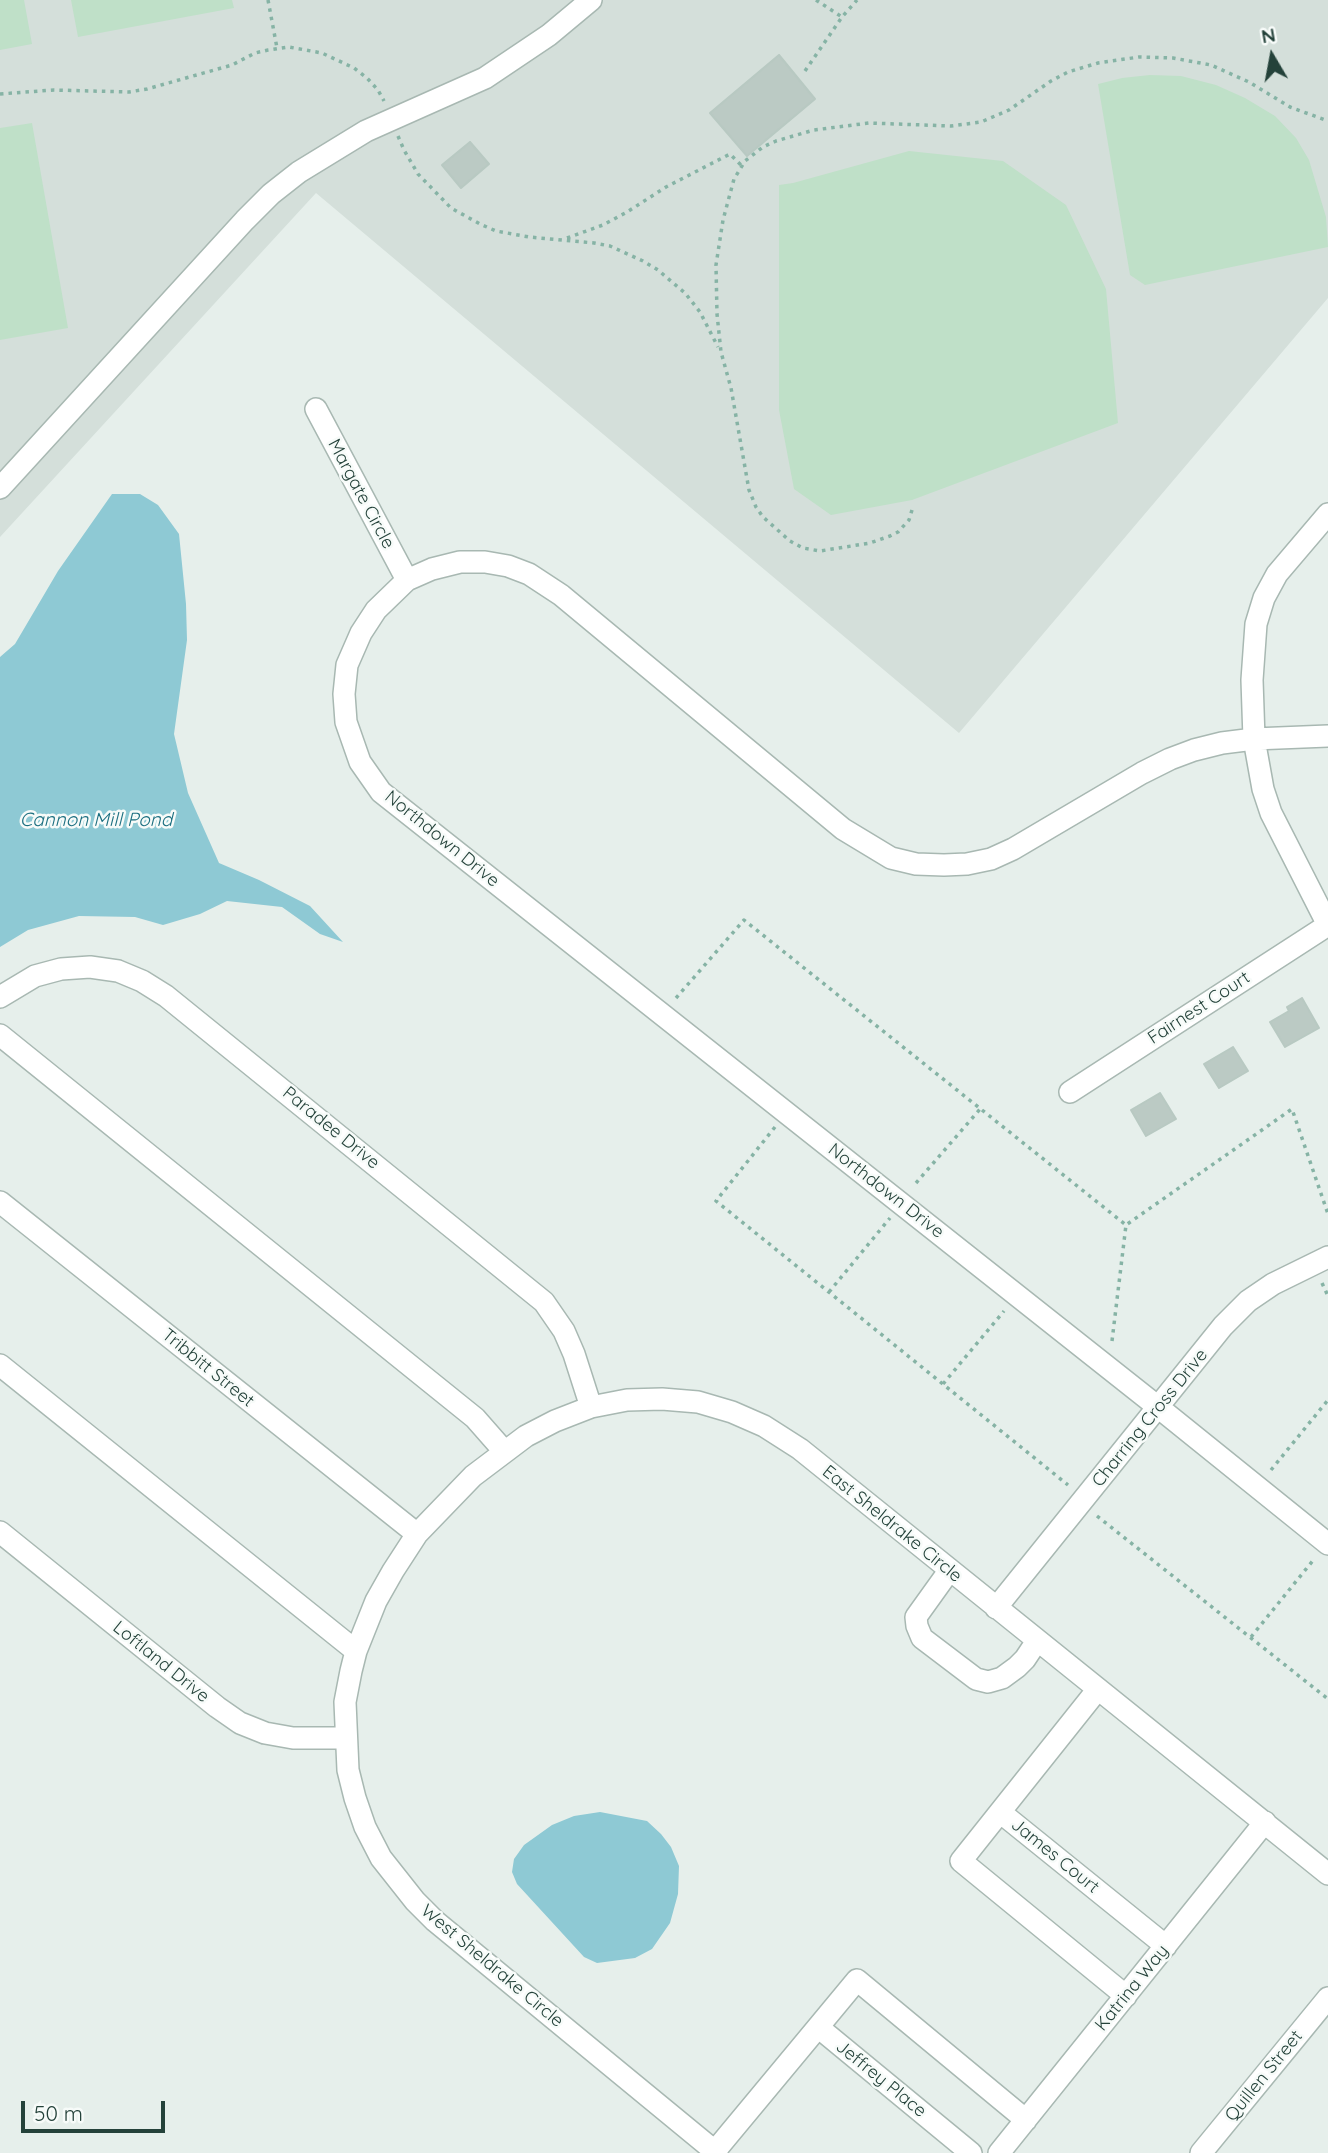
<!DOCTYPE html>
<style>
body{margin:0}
#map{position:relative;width:1328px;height:2153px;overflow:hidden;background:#e6efeb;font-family:Quicksand,sans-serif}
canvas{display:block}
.north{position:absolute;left:1237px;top:21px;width:70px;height:70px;-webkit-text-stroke:5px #f7fbf9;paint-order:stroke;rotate:350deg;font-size:19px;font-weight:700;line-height:28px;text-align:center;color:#24423a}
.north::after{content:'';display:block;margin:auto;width:24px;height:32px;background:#24423a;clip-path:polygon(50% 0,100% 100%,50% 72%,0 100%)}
.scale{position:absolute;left:21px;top:2101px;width:144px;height:32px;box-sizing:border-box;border:4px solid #24423a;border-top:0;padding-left:9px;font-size:21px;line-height:24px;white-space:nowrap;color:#24423a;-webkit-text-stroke:5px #f7fbf9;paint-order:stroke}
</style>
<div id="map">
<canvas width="1328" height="2153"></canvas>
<div class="north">N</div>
<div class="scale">50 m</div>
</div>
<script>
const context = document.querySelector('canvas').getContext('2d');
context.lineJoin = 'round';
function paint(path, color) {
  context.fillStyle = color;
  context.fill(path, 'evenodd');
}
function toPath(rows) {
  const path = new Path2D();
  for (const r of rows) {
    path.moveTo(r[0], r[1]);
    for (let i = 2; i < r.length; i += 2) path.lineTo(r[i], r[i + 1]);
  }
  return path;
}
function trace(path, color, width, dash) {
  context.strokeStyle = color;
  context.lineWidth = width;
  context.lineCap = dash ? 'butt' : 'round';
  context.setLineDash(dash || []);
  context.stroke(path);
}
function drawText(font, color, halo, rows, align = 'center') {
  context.font = font + ' Quicksand,sans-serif';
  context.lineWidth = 5;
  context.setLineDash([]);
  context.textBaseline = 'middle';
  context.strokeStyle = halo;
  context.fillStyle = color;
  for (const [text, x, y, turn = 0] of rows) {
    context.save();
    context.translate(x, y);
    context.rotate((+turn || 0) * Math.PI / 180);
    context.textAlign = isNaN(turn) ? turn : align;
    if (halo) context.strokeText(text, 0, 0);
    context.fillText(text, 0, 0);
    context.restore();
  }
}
const built = toPath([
 [0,0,1328,0,1328,298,959,733,316,193,0,537]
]);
const green = toPath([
 [0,0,24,0,32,44,0,50],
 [71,0,232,0,234,8,78,37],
 [1150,75,1181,76,1216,85,1245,98,1275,116,1296,138,1309,160,1326,217,1328,247,1145,285,1130,275,1098,84,1122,78],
 [32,123,68,328,0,340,0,128],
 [909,151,1003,161,1066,205,1106,289,1118,423,912,500,831,515,794,489,779,410,779,185,793,183]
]);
const water = toPath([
 [112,494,140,494,158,505,179,534,186,604,187,640,174,734,188,793,219,863,259,880,310,906,343,942,320,934,282,907,227,901,200,914,163,925,135,917,79,916,28,930,0,947,0,657,15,644,58,571],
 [600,1812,647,1821,661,1834,671,1847,679,1866,678,1894,670,1923,652,1949,635,1958,597,1963,584,1957,517,1884,512,1872,514,1859,524,1845,552,1825,574,1816]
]);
const building = toPath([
 [779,55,815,99,747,156,710,113,779,55],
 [470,142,489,164,461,188,442,165,470,142],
 [1302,998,1319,1028,1285,1047,1270,1022,1289,1011,1287,1007,1302,998],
 [1233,1047,1248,1071,1219,1088,1204,1064,1233,1047],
 [1160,1093,1176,1119,1146,1136,1131,1110,1160,1093]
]);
const path = toPath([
 [268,0,277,48],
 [816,0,842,17],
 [805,71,842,17,857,0],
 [0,94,54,90,129,92,147,89,232,65,255,53,268,50,289,47,322,53,354,68,367,78,378,90,384,101],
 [398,136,404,150,418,174,451,208,480,224,496,231,529,237,594,243,610,246,643,261,658,270,685,293,700,312,718,347],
 [567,238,603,225,627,212,666,187,730,154,742,166],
 [912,510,909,520,898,532,890,536,870,543,820,551,803,548,790,541,763,517,756,507,749,490,731,388,721,352,717,314,716,265,723,220,734,179,745,161,763,147,776,141,814,130,869,123,951,126,981,122,1009,110,1051,81,1068,72,1098,63,1139,57,1173,58,1211,65,1249,82,1290,107,1328,121],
 [676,998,744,920,1126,1225],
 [775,1127,716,1201,1068,1485],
 [916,1183,981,1108],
 [1322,1283,1328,1296],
 [829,1292,890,1218],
 [1112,1341,1126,1225,1292,1109,1328,1214],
 [943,1384,1004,1311],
 [1271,1470,1328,1400],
 [1097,1516,1328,1699],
 [1251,1637,1315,1558]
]);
const minor = toPath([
 [316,409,407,580],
 [0,488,245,220,271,194,299,172,366,131,485,78,549,35,591,0],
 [1328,514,1277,574,1264,598,1256,624,1252,680,1254,739,1263,789,1271,813,1328,925],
 [1328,736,1254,739,1222,743,1194,750,1170,759,1142,773,1013,849,991,859,967,864,944,865,916,864,891,858,843,829,561,595,529,574,508,566,485,562,460,562,432,569,407,580,376,610,361,633,347,665,344,694,346,722,360,762,381,792,1158,1407,1328,1544],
 [0,997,35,976,61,969,90,967,118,971,142,981,166,996,544,1302,564,1331,574,1354,591,1407],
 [0,1035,475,1418,504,1451],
 [1070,1092,1328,925],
 [0,1202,417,1534],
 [0,1365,356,1651],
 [0,1532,217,1707,240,1723,265,1733,293,1738,345,1738],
 [949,1571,916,1617,917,1626,922,1638,976,1679,988,1682,1002,1678,1017,1667,1025,1659,1037,1641],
 [996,1608,1223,1326,1248,1301,1273,1284,1328,1257],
 [1098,1689,1000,1812,1166,1946],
 [1000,1812,961,1861,1126,1996],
 [818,2027,857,1980,1026,2120],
 [715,2151,818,2027,971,2153],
 [717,2153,435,1921,415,1901,381,1858,365,1827,355,1798,348,1770,345,1702,351,1671,356,1651,376,1601,393,1571,417,1534,473,1476,526,1436,555,1421,591,1407,627,1400,662,1399,698,1402,732,1412,764,1426,800,1449,1328,1874],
 [999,2153,1265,1822],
 [1201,2153,1328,1998]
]);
const streetNames = [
 ["Margate Circle",361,494,62],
 ["Northdown Drive",442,839,39],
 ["Fairnest Court",1199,1008,-33],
 ["Paradee Drive",331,1128,39],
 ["Northdown Drive",886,1191,38],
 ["Tribbitt Street",208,1368,39],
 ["Charring Cross Drive",1150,1418,-51],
 ["East Sheldrake Circle",892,1524,39],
 ["Loftland Drive",161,1662,39],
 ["James Court",1055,1856,39],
 ["West Sheldrake Circle",492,1966,40],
 ["Katrina Way",1132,1988,-51],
 ["Quillen Street",1264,2076,-51],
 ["Jeffrey Place",881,2079,39]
];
const waterNames = [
 ["Cannon Mill Pond",96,820]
];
paint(built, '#d4dfda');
paint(green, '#bfe0c8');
paint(water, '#8ec9d4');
paint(building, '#bbcac4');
trace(building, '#b8c9c2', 2);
trace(minor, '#a8b8b2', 24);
trace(path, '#86b3a5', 3.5, [3.5, 5]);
trace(minor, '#fff', 21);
drawText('18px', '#24423a', '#f7fbf9', streetNames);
drawText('italic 19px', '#1c6f80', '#f7fbf9', waterNames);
</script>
